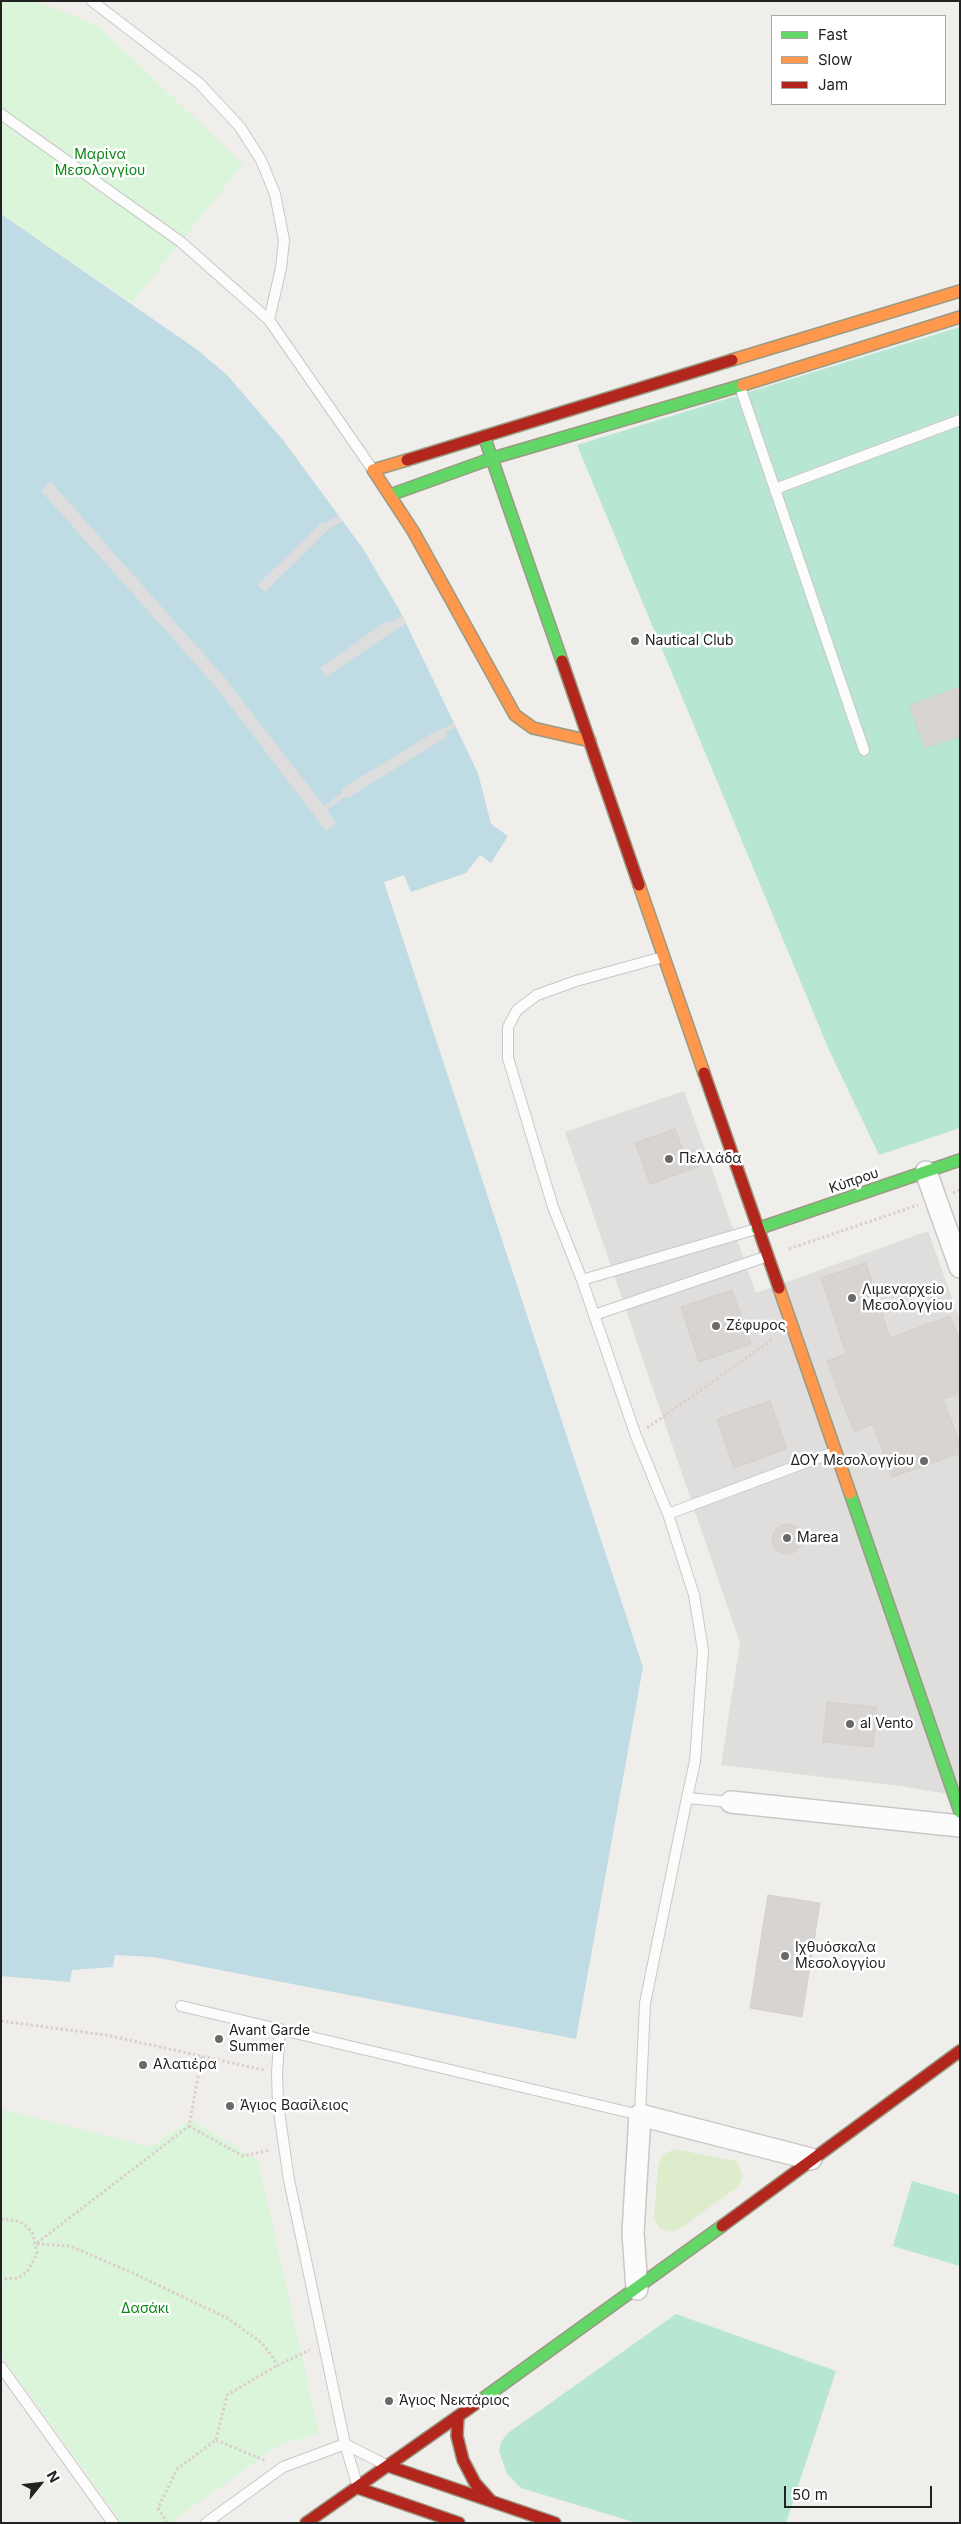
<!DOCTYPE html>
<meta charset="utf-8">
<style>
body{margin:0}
#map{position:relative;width:961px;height:2524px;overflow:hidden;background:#f0eeeb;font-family:Inter,sans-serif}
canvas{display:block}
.frame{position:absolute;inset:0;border:2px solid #222;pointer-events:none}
.legend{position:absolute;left:771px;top:15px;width:175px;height:90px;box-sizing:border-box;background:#fff;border:1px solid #a7a7a7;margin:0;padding:6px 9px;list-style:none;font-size:15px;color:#222}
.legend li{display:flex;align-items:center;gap:10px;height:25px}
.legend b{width:25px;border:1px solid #a7a7a7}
.north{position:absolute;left:15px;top:2459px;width:50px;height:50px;-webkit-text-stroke:4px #fff;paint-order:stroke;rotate:61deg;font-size:14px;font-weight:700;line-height:20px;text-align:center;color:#222}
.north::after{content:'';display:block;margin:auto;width:18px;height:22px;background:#222;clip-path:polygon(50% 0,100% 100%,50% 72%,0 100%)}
.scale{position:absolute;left:784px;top:2486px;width:148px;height:22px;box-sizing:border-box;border:2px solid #222;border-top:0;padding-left:6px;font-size:15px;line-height:18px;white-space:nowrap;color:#222;-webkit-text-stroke:4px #fff;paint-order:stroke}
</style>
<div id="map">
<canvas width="961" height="2524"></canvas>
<div class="frame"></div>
<ul class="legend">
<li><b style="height:6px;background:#63d668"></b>Fast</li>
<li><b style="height:6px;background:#ff974d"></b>Slow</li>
<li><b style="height:6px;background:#b3261e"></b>Jam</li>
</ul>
<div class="north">N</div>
<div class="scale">50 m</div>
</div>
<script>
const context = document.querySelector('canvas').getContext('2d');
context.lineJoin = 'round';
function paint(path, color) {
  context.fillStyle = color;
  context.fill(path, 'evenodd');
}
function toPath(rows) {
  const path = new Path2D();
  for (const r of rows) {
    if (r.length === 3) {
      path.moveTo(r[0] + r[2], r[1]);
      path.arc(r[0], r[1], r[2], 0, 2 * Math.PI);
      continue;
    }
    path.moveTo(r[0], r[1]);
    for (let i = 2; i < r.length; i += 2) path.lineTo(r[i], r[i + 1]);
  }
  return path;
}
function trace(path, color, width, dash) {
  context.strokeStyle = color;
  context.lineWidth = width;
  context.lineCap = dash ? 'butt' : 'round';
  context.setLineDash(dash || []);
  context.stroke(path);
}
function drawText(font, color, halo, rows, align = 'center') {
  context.font = font + ' Inter,sans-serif';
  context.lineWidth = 5;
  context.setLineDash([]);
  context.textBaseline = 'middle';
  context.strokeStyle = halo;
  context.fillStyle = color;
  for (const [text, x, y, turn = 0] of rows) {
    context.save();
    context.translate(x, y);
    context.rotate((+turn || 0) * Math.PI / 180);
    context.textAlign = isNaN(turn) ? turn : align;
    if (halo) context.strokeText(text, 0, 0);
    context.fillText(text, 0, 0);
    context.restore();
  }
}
const residential = toPath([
 [684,1091,756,1293,928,1231,960,1320,960,1796,900,1786,721,1765,740,1643,565,1132]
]);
const grass = toPath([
 [674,2149,736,2161,743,2176,739,2186,681,2228,669,2232,659,2228,654,2217,658,2167,661,2156]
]);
const park = toPath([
 [1,1,36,1,97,25,243,164,132,303,1,214],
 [1,2109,150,2147,191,2120,258,2160,319,2433,279,2445,170,2523,122,2523,1,2355]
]);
const pitch = toPath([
 [960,327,960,1128,879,1155,829,1050,577,445],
 [912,2181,960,2195,960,2266,893,2246],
 [676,2314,836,2371,786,2523,637,2523,521,2488,507,2474,499,2451,501,2442,508,2433]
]);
const water = toPath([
 [1,214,199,351,227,375,283,440,364,550,401,613,478,773,491,824,508,836,491,863,480,855,466,873,411,892,404,875,384,882,643,1667,576,2039,153,1957,115,1955,113,1967,72,1970,70,1982,1,1976]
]);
const pier = toPath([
 [50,481,225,678,324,806,343,792,341,789,441,728,443,729,454,723,456,727,446,732,448,736,348,798,346,796,327,810,336,823,326,831,216,687,41,491],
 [338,515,343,521,329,529,265,592,257,585,322,522,324,524],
 [403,616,406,623,326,677,320,668,386,621,390,623]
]);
const building = toPath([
 [960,687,960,736,925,748,909,705,960,687],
 [675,1129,683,1151,695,1150,700,1166,650,1184,635,1143,675,1129],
 [866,1263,890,1338,950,1316,960,1341,960,1393,943,1399,960,1444,960,1453,892,1477,873,1424,854,1432,827,1361,846,1354,821,1278,866,1263],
 [732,1290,751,1344,699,1362,681,1307,732,1290],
 [770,1401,787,1449,734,1468,717,1419,770,1401],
 [787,1539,15],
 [827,1702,877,1707,873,1747,823,1742,827,1702],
 [768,1895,820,1903,802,2017,750,2008,768,1895]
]);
const path = toPath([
 [953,1193,960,1190],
 [789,1249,918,1205],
 [647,1428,773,1339],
 [1,2021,106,2035,264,2070],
 [189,2126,243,2156,270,2150],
 [1,2219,18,2221,26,2226,33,2234,37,2254,27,2272,18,2278,1,2279],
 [37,2243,189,2126,202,2055],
 [37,2244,70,2246,135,2274,227,2318,262,2343,278,2365,310,2350],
 [216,2440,266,2461],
 [167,2523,158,2508,177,2469,216,2440,227,2395,278,2365]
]);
const lane = toPath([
 [92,1,199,83,240,127,261,160,275,194,284,240,281,268,269,320],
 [1,114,181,242,269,320,373,470],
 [740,387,864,750],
 [775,489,960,420],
 [663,957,576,981,537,995,517,1010,508,1027,508,1058,553,1207,582,1280,636,1436,668,1514,694,1595,703,1650,695,1761,687,1798],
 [582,1280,756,1229],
 [594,1315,768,1256],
 [668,1514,834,1452],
 [181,2006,640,2115,645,2003,687,1798,731,1802],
 [280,2029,277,2073,278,2105,289,2180,345,2444,357,2484],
 [1,2367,113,2523],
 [345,2444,384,2464],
 [206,2523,283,2467,345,2444]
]);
const street = toPath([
 [926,1172,960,1267],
 [731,1802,960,1826],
 [637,2289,633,2233,640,2115,811,2159]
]);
const fast = toPath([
 [484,436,562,661],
 [390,495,493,458,743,385],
 [757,1229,960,1160],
 [850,1493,960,1812],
 [481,2400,722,2226]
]);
const slow = toPath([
 [732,360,960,291],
 [743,385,960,317],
 [407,460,373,470,413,531,515,715,533,728,590,741],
 [639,885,704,1073],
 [779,1288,850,1493]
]);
const jam = toPath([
 [407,460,732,360],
 [562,661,639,885],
 [704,1073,779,1288],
 [722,2226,960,2051],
 [458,2416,457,2436,463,2460,475,2483,490,2500],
 [388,2466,555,2523],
 [358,2488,459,2523],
 [306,2523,481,2400]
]);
const markers = [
 [635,641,5,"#6a6968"],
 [669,1159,5,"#6a6968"],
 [852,1298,5,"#6a6968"],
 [716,1326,5,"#6a6968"],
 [924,1461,5,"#6a6968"],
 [787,1538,5,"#6a6968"],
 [850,1724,5,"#6a6968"],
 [785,1956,5,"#6a6968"],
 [219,2039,5,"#6a6968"],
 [143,2065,5,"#6a6968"],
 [230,2106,5,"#6a6968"],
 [389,2401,5,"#6a6968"]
];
const parkNames = [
 ["Μαρίνα",100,155],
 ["Μεσολογγίου",100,171],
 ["Δασάκι",145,2309]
];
const poiNames = [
 ["Nautical Club",645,641],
 ["Πελλάδα",679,1159],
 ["Λιμεναρχείο",862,1290],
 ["Μεσολογγίου",862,1306],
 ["Ζέφυρος",726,1326],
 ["ΔΟΥ Μεσολογγίου",914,1461,"right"],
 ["Marea",797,1538],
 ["al Vento",860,1724],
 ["Ιχθυόσκαλα",795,1948],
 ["Μεσολογγίου",795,1964],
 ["Avant Garde",229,2031],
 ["Summer",229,2047],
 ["Αλατιέρα",153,2065],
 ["Άγιος Βασίλειος",240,2106],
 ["Άγιος Νεκτάριος",399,2401]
];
const streetNames = [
 ["Κύπρου",854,1181,-19]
];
paint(residential, '#dfdedc');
paint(grass, '#ddeccb');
paint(park, '#daf5da');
paint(pitch, '#b7e6d2');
paint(water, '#bfdbe3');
paint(pier, '#dedddd');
paint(building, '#d7d4d2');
trace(building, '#d3d0cc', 1);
trace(lane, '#c9c8c7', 12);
trace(street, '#c9c8c7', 24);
trace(fast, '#999a82', 14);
trace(slow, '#999a82', 14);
trace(jam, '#999a82', 14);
trace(path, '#dccecd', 3, [2.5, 2.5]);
trace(lane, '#fdfcfc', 10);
trace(street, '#fdfcfc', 21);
trace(fast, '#63d668', 11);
trace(slow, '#ff974d', 11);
trace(jam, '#b3261e', 11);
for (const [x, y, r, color] of markers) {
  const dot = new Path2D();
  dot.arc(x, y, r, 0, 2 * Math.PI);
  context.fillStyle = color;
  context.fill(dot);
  trace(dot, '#fff', 2);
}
drawText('14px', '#0c8416', '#fff', parkNames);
drawText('14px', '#222', '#fff', poiNames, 'left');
drawText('14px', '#222', '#fff', streetNames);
</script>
